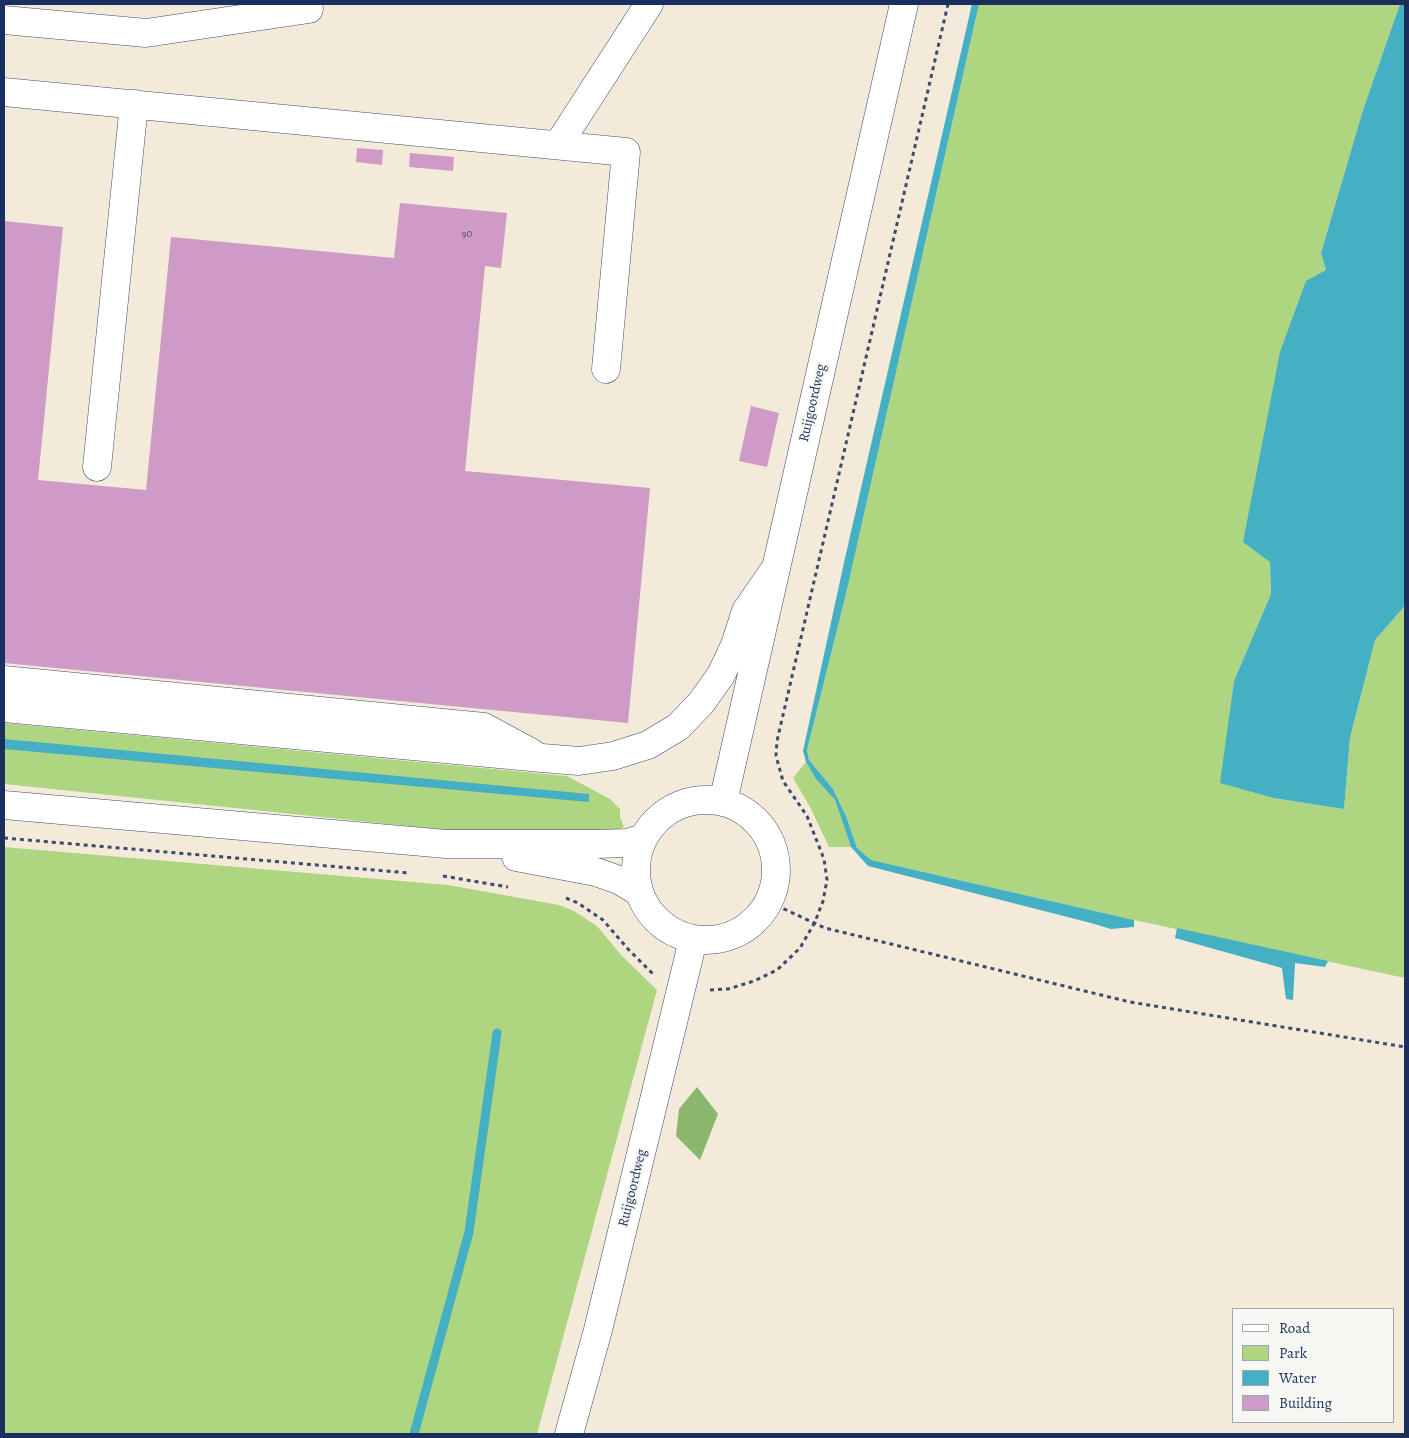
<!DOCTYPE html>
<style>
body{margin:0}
#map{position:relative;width:1409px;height:1438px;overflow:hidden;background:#f4eada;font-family:Alegreya,serif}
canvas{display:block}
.frame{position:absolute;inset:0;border:5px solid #1b2f5e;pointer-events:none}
.legend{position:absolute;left:1232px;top:1308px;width:162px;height:115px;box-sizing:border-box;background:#f6f6f2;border:1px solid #9ea6b7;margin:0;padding:6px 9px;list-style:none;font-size:15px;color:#1b2f5e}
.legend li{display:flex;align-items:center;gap:10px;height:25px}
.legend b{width:25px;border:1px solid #9ea6b7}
</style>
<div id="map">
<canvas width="1409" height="1438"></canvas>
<div class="frame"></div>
<ul class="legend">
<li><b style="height:6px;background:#fff"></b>Road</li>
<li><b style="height:14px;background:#aed580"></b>Park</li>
<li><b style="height:14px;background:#45afc4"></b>Water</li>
<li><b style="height:14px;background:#ce9ac6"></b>Building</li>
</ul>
</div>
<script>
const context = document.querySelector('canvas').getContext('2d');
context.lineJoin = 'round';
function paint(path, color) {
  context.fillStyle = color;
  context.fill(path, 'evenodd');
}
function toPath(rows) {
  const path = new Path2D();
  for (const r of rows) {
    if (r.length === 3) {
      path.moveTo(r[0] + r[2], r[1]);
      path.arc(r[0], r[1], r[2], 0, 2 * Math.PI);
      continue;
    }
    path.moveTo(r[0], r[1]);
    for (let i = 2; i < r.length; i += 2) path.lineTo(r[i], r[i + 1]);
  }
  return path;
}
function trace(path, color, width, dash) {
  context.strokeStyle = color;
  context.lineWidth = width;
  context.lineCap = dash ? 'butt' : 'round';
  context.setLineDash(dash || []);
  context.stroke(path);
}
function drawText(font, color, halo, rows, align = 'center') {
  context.font = font + ' Alegreya,serif';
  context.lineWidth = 4.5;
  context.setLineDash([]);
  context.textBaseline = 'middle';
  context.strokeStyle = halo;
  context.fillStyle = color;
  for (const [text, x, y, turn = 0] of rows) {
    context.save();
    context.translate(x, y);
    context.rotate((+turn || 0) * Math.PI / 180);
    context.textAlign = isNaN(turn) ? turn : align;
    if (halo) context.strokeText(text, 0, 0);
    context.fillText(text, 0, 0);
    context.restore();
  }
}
const green = toPath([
 [979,4,1400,4,1363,110,1321,253,1326,270,1270,562,1271,594,1234,681,1221,783,1273,798,1344,809,1350,738,1375,640,1403,608,1405,600,1405,978,1134,920,871,860,857,848,846,816,833,789,809,760,807,750,846,594],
 [4,723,567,776,610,799,620,809,620,817,624,827,609,834,456,831,4,784],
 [806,762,816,779,835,800,851,847,829,847,810,807,793,778],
 [4,847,448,885,559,905,574,911,597,926,621,955,657,990,537,1434,4,1434]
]);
const forest = toPath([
 [697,1087,718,1114,700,1160,676,1136,679,1109]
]);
const water = toPath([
 [972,4,979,4,846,594,807,750,809,760,833,789,846,816,857,848,871,860,1134,920,1134,927,1111,929,1091,923,868,866,851,847,835,800,816,779,806,762,803,751,845,558],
 [1400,4,1405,4,1405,600,1403,608,1375,640,1350,738,1344,809,1273,798,1220,783,1234,681,1271,594,1270,562,1243,542,1280,352,1306,281,1326,270,1321,253,1363,110],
 [4,739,589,794,589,802,4,749],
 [1177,928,1328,961,1325,967,1295,963,1293,1000,1286,999,1282,968,1175,938]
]);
const stream = toPath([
 [414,1434,469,1232,497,1033]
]);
const building = toPath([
 [357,148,383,150,382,165,356,162],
 [410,153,454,157,453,171,409,167],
 [400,203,507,213,501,268,485,266,465,471,650,488,628,723,4,663,4,221,63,227,38,480,146,490,171,237,394,258],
 [751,406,779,413,767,467,739,461]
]);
const path = toPath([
 [4,838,409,873],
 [443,876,508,887],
 [566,898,578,903,603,920,628,949,654,975],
 [769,902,825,928,1130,1002,1405,1047],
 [710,990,728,989,754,981,777,970,800,948,815,922,823,901,827,880,824,859,807,816,783,781,776,756,777,741,948,4]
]);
const minor = toPath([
 [4,20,146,33,309,9,308,4],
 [4,92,626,152,606,369],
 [558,145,649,4],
 [97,467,134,104],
 [4,680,484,727,532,753],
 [4,708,542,758,579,761,613,756,648,745,678,727,701,703,721,675,735,645,746,611,775,569],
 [706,870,70],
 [723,802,904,4],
 [4,805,446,844,596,844,627,843,643,838],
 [516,857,596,872,619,880,639,892],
 [569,1434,598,1330,693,940]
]);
const numberNames = [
 ["90",467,234]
];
const streetNames = [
 ["Ruijgoordweg",813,403,-77],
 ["Ruijgoordweg",633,1188,-76]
];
paint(green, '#aed580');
paint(forest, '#8ab66e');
paint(water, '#45afc4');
trace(stream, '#45afc4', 9);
paint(building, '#ce9ac6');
trace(minor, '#3c4b71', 29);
trace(path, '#3c4b71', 3, [4, 4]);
trace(minor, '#fff', 28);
drawText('11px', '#484a78', null, numberNames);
drawText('14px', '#1b2f5e', '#f6f6f2', streetNames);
</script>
